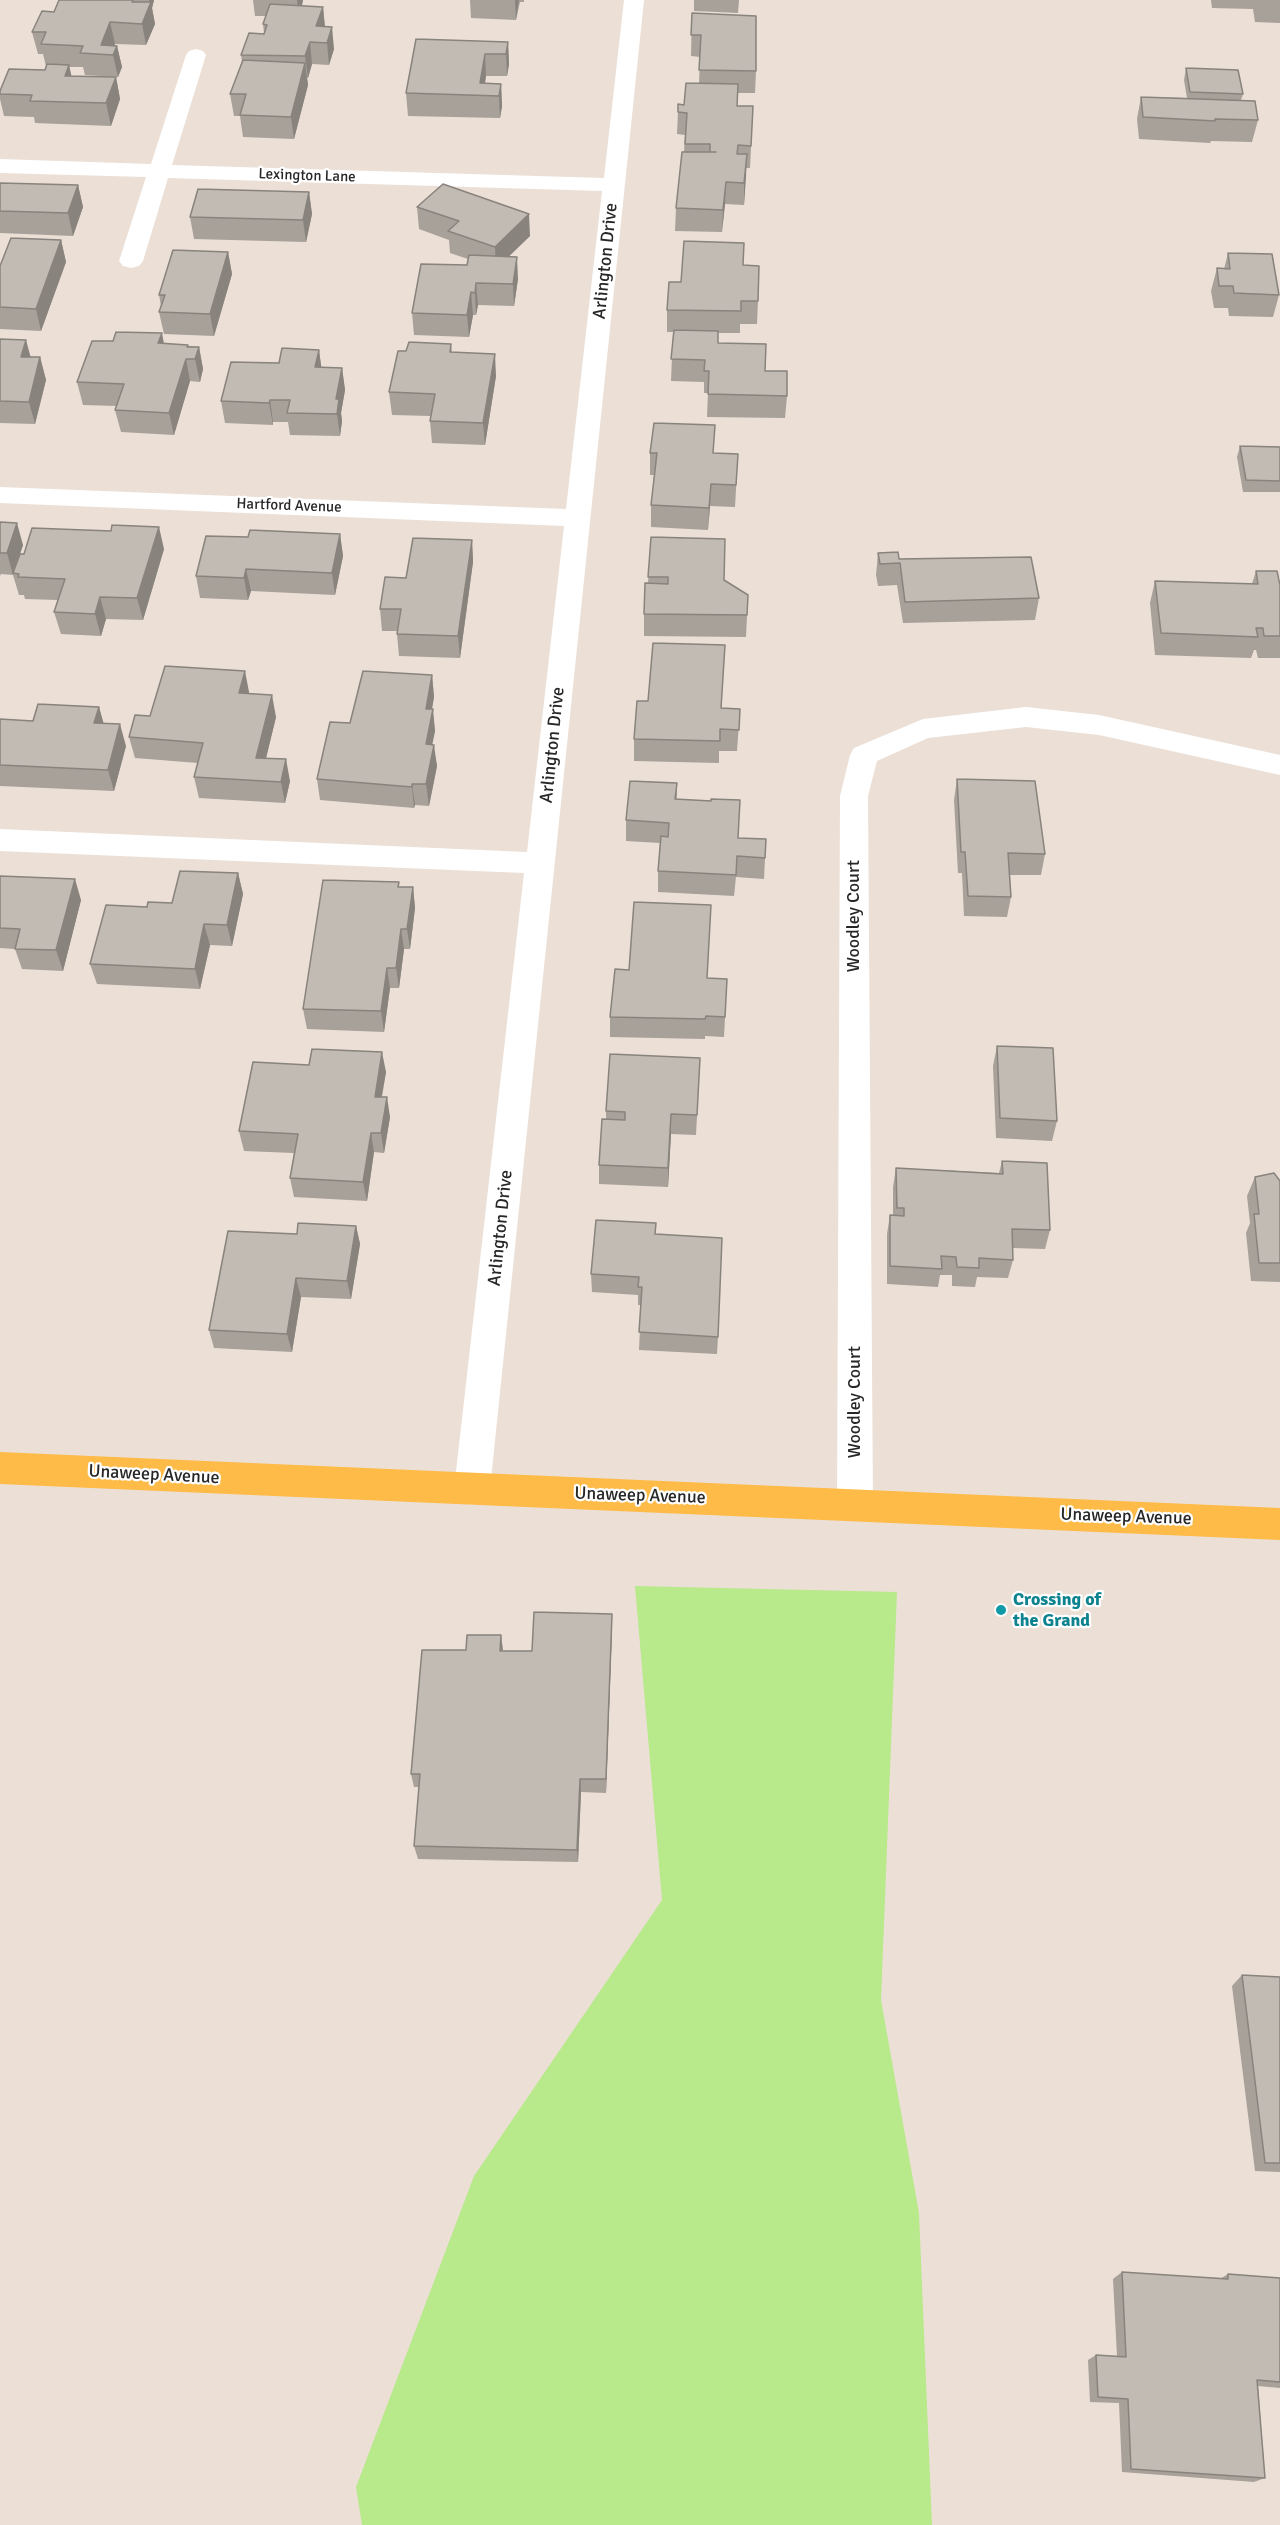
<!DOCTYPE html>
<style>
body{margin:0}
canvas{display:block;background:#ebdfd6}
</style>
<canvas width="1280" height="2525"></canvas>
<script>
const context = document.querySelector('canvas').getContext('2d');
context.lineJoin = 'round';
function paint(path, color) {
  context.fillStyle = color;
  context.fill(path, 'evenodd');
}
function toPath(rows) {
  const path = new Path2D();
  for (const r of rows) {
    path.moveTo(r[0], r[1]);
    for (let i = 2; i < r.length; i += 2) path.lineTo(r[i], r[i + 1]);
  }
  return path;
}
function trace(path, color, width, dash) {
  context.strokeStyle = color;
  context.lineWidth = width;
  context.lineCap = dash ? 'butt' : 'round';
  context.setLineDash(dash || []);
  context.stroke(path);
}
function drawText(font, color, halo, rows, align = 'center') {
  context.font = font + ' Signika,sans-serif';
  context.lineWidth = 4.5;
  context.setLineDash([]);
  context.textBaseline = 'middle';
  context.strokeStyle = halo;
  context.fillStyle = color;
  for (const [text, x, y, turn = 0] of rows) {
    context.save();
    context.translate(x, y);
    context.rotate((+turn || 0) * Math.PI / 180);
    context.textAlign = isNaN(turn) ? turn : align;
    if (halo) context.strokeText(text, 0, 0);
    context.fillText(text, 0, 0);
    context.restore();
  }
}
const green = toPath([
 [635,1586,897,1592,881,2000,919,2213,932,2525,362,2525,356,2487,474,2176,662,1900]
]);
const minor = toPath([
 [624,0,644,0,490,1489,484,1500,472,1505,460,1500,454,1489,524,873,0,851,0,829,527,852,564,526,0,503,0,487,566,509,602,191,168,178,143,261,139,266,131,268,123,266,119,261,146,177,0,173,0,159,151,164,186,55,189,51,196,49,203,51,206,55,172,165,604,178,624,0],
 [1026,707,1099,715,1280,755,1280,775,1099,735,1026,727,928,738,877,761,868,796,873,1505,868,1516,855,1521,842,1516,837,1505,840,796,850,755,854,748,923,719,1026,707]
]);
const major = toPath([
 [0,1452,1280,1508,1280,1540,0,1484,0,1452]
]);
const wall = toPath([
 [59,0,154,0,152,8,155,24,146,45,115,44,114,45,117,46,122,67,118,77,85,75,83,67,69,67,71,76,116,77,120,99,111,126,35,123,34,117,4,116,0,99,0,91,45,70,46,66,43,54,38,54,32,32,54,12],
 [253,0,303,0,302,6,323,7,325,26,334,49,329,65,312,64,308,78,307,78,308,85,294,139,243,137,240,116,234,116,230,94,242,61,241,55,264,33,263,24,266,16,255,16],
 [470,0,524,0,524,2,520,2,516,20,471,18],
 [694,0,739,0,738,13,694,11],
 [1211,0,1280,0,1280,23,1255,22,1253,9,1212,8],
 [692,13,756,71,755,93,738,93,737,106,753,106,750,168,746,168,744,205,725,204,722,232,675,231,676,208,684,152,685,135,677,134,678,112,684,105,699,83,700,57,691,56],
 [508,42,509,64,507,76,486,76,485,83,501,84,502,106,500,118,408,116,406,93],
 [1186,68,1243,94,1241,100,1258,120,1252,142,1211,141,1210,143,1139,139,1137,119,1141,97,1187,98,1184,80],
 [0,183,78,185,83,207,73,236,0,233],
 [309,192,312,214,306,242,194,239,190,217],
 [417,207,530,236,509,256,518,279,514,306,478,305,476,315,473,315,469,337,414,335,412,313,467,265,468,259,450,253,449,240,419,229],
 [61,240,66,262,41,331,0,329,0,266],
 [228,252,232,274,214,336,164,334,159,312,161,306,159,295],
 [1228,253,1279,295,1273,317,1229,316,1228,308,1214,308,1211,291,1217,268,1224,269],
 [743,265,758,301,757,324,740,324,740,333,718,333,718,343,765,371,787,396,785,418,707,417,708,393,704,393,704,382,671,381,673,332,667,332,667,310],
 [0,339,31,357,40,357,46,380,35,424,0,423],
 [164,343,199,347,203,369,200,382,190,381,174,435,121,432,115,410,117,406,83,405,77,382],
 [451,344,452,352,496,376,485,445,432,443,430,421,431,416,392,415,389,392,406,351],
 [319,350,321,367,342,368,345,390,341,413,342,421,340,436,290,435,288,422,273,422,273,425,225,423,221,401,279,363],
 [1240,446,1280,447,1280,492,1243,492,1237,457],
 [650,453,714,453,738,454,735,507,710,506,708,530,651,527,651,505,654,475,650,475],
 [0,522,23,545,20,554,164,549,143,620,106,619,101,636,61,634,54,612,58,600,25,599,24,595,19,595,13,575,1,574,0,576],
 [340,534,343,556,335,595,251,591,248,600,200,598,196,576,248,537],
 [651,537,748,595,746,637,644,636,644,614,648,583],
 [472,540,473,562,460,658,399,656,397,634,397,631,382,631,380,609,406,578],
 [878,553,1039,598,1035,620,903,623,897,585,878,586,876,575],
 [1256,571,1280,585,1280,658,1258,658,1256,650,1254,650,1251,658,1155,655,1150,603,1155,581,1252,584],
 [432,675,434,697,432,709,435,731,432,744,437,766,429,806,415,805,414,808,320,800,317,779,350,723],
 [249,692,249,694,276,717,266,758,290,781,285,803,199,798,194,777,198,763,135,758,129,737,150,716],
 [648,701,721,708,740,709,737,751,719,751,719,763,634,761,634,739],
 [99,707,103,724,126,746,114,791,0,786,0,719,33,721],
 [957,779,1045,854,1041,875,1010,875,1011,897,1007,917,964,916,962,873,958,873,954,800],
 [677,783,677,799,738,838,765,858,764,879,736,877,734,896,658,892,658,871,660,843,626,841,626,820],
 [238,873,243,894,232,946,210,945,200,989,97,984,90,964,147,907,172,903],
 [0,876,81,900,63,971,22,969,15,949,0,948],
 [400,887,413,887,415,908,410,949,404,949,399,988,390,988,384,1032,307,1029,303,1009],
 [708,978,727,979,724,1037,705,1036,705,1039,610,1037,610,1017],
 [997,1046,1057,1121,1052,1141,996,1138,993,1066],
 [386,1072,382,1097,390,1117,384,1153,374,1152,367,1201,294,1197,290,1178,294,1153,244,1151,239,1131],
 [699,1078,696,1135,671,1134,668,1187,599,1184,599,1165,606,1120,606,1111],
 [1002,1161,1050,1230,1045,1249,1013,1248,1013,1260,1008,1278,977,1277,975,1287,952,1286,952,1275,940,1275,938,1287,887,1284,887,1234,890,1215,893,1216,893,1187,896,1168,999,1173],
 [1255,1177,1280,1181,1280,1282,1251,1281,1246,1233,1250,1223,1247,1196],
 [356,1226,360,1244,351,1299,301,1297,292,1352,214,1348,209,1330,297,1234],
 [656,1234,718,1337,717,1354,639,1350,641,1305,638,1305,638,1295,592,1292,591,1274],
 [612,1629,606,1793,581,1792,578,1862,418,1859,414,1846,419,1787,414,1787,411,1774,503,1651,532,1651],
 [1242,1975,1280,1977,1280,2172,1255,2171,1232,1986],
 [1122,2272,1220,2279,1228,2274,1280,2278,1280,2388,1258,2386,1265,2478,1254,2482,1122,2472,1119,2403,1090,2402,1088,2360,1096,2355,1117,2356,1113,2279]
]);
const shadedWall = toPath([
 [149,0,154,0,152,8,155,24,146,45,142,24,150,5],
 [297,0,303,0,299,17],
 [515,0,519,0,516,20],
 [323,7,325,29,316,26],
 [110,22,115,44,110,55,101,45],
 [332,27,334,49,329,65,327,43],
 [310,42,312,64,308,78,305,56],
 [508,42,509,64,507,76,506,54],
 [117,46,122,67,118,77,113,55],
 [485,54,486,76,483,95,480,83],
 [305,63,308,85,294,139,291,117],
 [69,65,74,87,65,76],
 [116,77,120,99,111,126,106,103],
 [501,84,502,106,500,118,499,96],
 [747,154,746,177,744,205,744,183],
 [726,182,725,204,722,232,723,210],
 [78,185,83,207,73,236,68,213],
 [309,192,312,214,306,242,303,220],
 [529,214,530,236,496,269,495,247],
 [61,240,66,262,41,331,36,309],
 [228,252,232,274,214,336,210,314],
 [517,257,518,279,514,306,513,284],
 [476,283,478,305,476,315,475,293],
 [471,292,473,315,469,337,467,315],
 [162,333,166,355,158,343],
 [26,340,32,362,21,357],
 [199,347,203,369,200,382,195,359],
 [319,350,322,372,315,367],
 [495,354,496,376,485,445,483,423],
 [40,357,46,380,35,424,29,402],
 [186,359,190,381,174,435,169,413],
 [342,368,345,390,341,413,342,421,340,436,337,414,336,399],
 [270,400,273,422,273,425,269,403],
 [711,484,710,506,708,530,709,508],
 [17,523,23,545,13,575,7,553],
 [159,527,164,549,143,620,137,598],
 [340,534,343,556,335,595,332,573],
 [472,540,473,562,460,658,458,636],
 [246,569,251,591,248,600,244,578],
 [100,597,106,619,101,636,95,614],
 [245,671,249,692,244,715,239,693],
 [432,675,434,697,428,730,426,709],
 [272,695,276,717,261,779,256,758],
 [99,707,105,728,94,723],
 [433,709,435,731,428,766,426,744],
 [120,724,126,746,114,791,108,770],
 [434,745,437,766,429,806,426,784],
 [286,759,290,781,285,803,281,782],
 [412,784,415,805,414,808,412,787],
 [238,873,243,894,232,946,227,925],
 [75,879,81,900,63,971,56,950],
 [413,887,415,908,410,949,407,929],
 [204,924,210,945,200,989,195,969],
 [401,929,404,949,399,988,396,968],
 [387,968,390,988,384,1032,381,1011],
 [382,1052,386,1072,378,1116,375,1097],
 [387,1097,390,1117,384,1153,381,1133],
 [671,1114,671,1134,668,1187,668,1168],
 [371,1133,374,1152,367,1201,363,1182],
 [356,1226,360,1244,351,1299,347,1281],
 [296,1278,301,1297,292,1352,287,1334],
 [612,1614,612,1629,606,1793,606,1779],
 [501,1635,503,1650,500,1651],
 [580,1779,581,1792,578,1862,577,1850]
]);
const building = toPath([
 [59,0,133,0,132,2,151,2,142,24,110,22,101,45,117,46,113,55,80,53,83,46,41,44,46,32,32,32,42,11,54,12,59,0],
 [270,4,323,7,316,26,332,27,327,43,310,42,305,56,241,55,249,33,264,34,267,25,263,24,270,4],
 [692,13,756,16,756,71,699,70,701,35,691,35,692,13],
 [416,39,508,42,506,54,485,54,480,83,501,84,499,96,406,93,416,39],
 [243,60,305,63,291,117,240,115,246,94,230,94,243,60],
 [47,64,69,65,65,76,116,77,106,103,30,101,32,95,0,94,0,91,9,69,45,70,47,64],
 [1186,68,1238,70,1243,94,1190,92,1186,68],
 [686,83,738,84,737,106,753,106,751,146,738,145,737,154,747,154,744,183,726,182,723,210,676,208,682,152,716,152,710,152,710,144,685,144,687,113,678,112,678,104,684,105,686,83],
 [1141,97,1255,101,1258,120,1215,119,1215,121,1143,117,1141,97],
 [0,183,78,185,68,213,0,211,0,183],
 [443,184,529,214,495,247,448,231,459,221,417,207,443,184],
 [198,189,309,192,303,220,190,217,198,189],
 [11,238,61,240,36,309,0,307,0,266,11,238],
 [684,241,744,243,743,265,759,266,758,301,741,301,741,311,667,310,669,282,681,282,684,241],
 [173,250,228,252,210,314,159,312,165,295,159,295,173,250],
 [1228,253,1272,254,1279,295,1234,293,1233,286,1219,286,1217,268,1230,269,1228,253],
 [469,255,517,257,513,284,476,283,475,293,471,292,467,315,412,313,421,264,467,265,469,255],
 [674,330,718,331,718,343,766,344,765,371,787,371,787,396,708,394,709,371,704,371,705,360,671,359,674,330],
 [116,332,162,333,158,343,188,345,187,347,199,347,195,359,186,359,169,413,115,410,124,384,77,382,92,341,113,341,116,332],
 [0,339,26,340,21,357,40,357,29,402,0,401,0,339],
 [409,342,451,344,450,352,495,354,483,423,430,421,435,394,389,392,398,351,406,351,409,342],
 [282,348,319,350,315,367,342,368,336,399,339,399,337,414,287,413,290,400,270,400,269,403,221,401,231,362,279,363,282,348],
 [654,423,715,425,713,453,738,454,736,485,711,484,709,508,651,505,657,453,650,453,654,423],
 [1240,446,1280,447,1280,481,1246,480,1240,446],
 [0,522,17,523,7,553,0,553,0,522],
 [112,525,159,527,137,598,100,597,95,614,54,612,65,579,18,577,19,574,13,573,20,554,24,554,32,528,111,531,112,525],
 [250,530,340,534,332,573,246,569,244,578,196,576,206,536,248,537,250,530],
 [651,537,725,539,724,580,748,595,747,615,644,614,645,583,668,584,668,577,648,577,651,537],
 [413,538,472,540,458,636,397,634,401,609,380,609,385,577,406,578,413,538],
 [898,552,899,559,1031,557,1039,598,905,602,900,563,880,564,878,553,898,552],
 [1256,571,1277,571,1280,585,1280,636,1264,636,1263,628,1256,628,1258,637,1161,633,1155,581,1258,584,1256,571],
 [653,643,725,645,721,708,740,709,739,730,720,729,720,741,634,739,637,701,648,701,653,643],
 [165,666,245,671,239,693,272,695,256,758,286,759,281,782,194,777,203,743,129,737,135,715,150,716,165,666],
 [363,671,432,675,426,709,433,709,426,744,434,745,426,784,412,784,412,787,317,779,330,722,350,723,363,671],
 [38,704,99,707,94,723,120,724,108,770,0,765,0,719,33,721,38,704],
 [957,779,1035,781,1045,854,1008,853,1011,897,968,896,965,852,961,852,957,779],
 [630,781,677,783,675,799,711,801,711,799,740,800,738,838,766,839,765,858,737,856,736,875,658,871,661,836,668,837,669,823,626,820,630,781],
 [180,871,238,873,227,925,204,924,195,969,90,964,106,905,147,907,148,902,172,903,180,871],
 [0,876,75,879,56,950,15,949,20,929,0,928,0,876],
 [323,880,399,882,398,887,413,887,407,929,401,929,396,968,387,968,381,1011,303,1009,323,880],
 [634,902,711,905,707,978,727,979,725,1017,706,1016,705,1019,610,1017,615,969,629,970,634,902],
 [997,1046,1053,1048,1057,1121,1000,1118,997,1046],
 [312,1049,382,1052,375,1097,387,1097,381,1133,371,1133,363,1182,290,1178,298,1134,239,1131,253,1062,309,1065,312,1049],
 [610,1054,700,1058,697,1115,671,1114,668,1168,599,1165,602,1119,625,1120,625,1112,606,1111,610,1054],
 [1002,1161,1047,1163,1050,1230,1012,1229,1013,1260,979,1258,979,1268,957,1267,956,1257,941,1256,942,1269,890,1266,890,1215,904,1216,904,1208,897,1208,896,1168,1003,1174,1002,1161],
 [1274,1173,1280,1181,1280,1263,1259,1263,1254,1214,1259,1214,1255,1177,1274,1173],
 [596,1220,656,1223,655,1234,722,1238,718,1337,639,1332,642,1287,638,1287,639,1277,591,1274,596,1220],
 [298,1223,356,1226,347,1281,296,1278,287,1334,209,1330,228,1231,297,1234,298,1223],
 [534,1612,612,1614,606,1779,580,1779,577,1850,414,1846,420,1774,411,1774,422,1650,466,1650,467,1635,501,1635,500,1651,532,1651,534,1612],
 [1242,1975,1280,1977,1280,2163,1265,2163,1242,1975],
 [1122,2272,1228,2279,1228,2274,1280,2278,1280,2382,1257,2380,1265,2478,1131,2469,1128,2399,1098,2397,1096,2355,1126,2357,1122,2272]
]);
const markers = [
 [1001,1610,6,"#0f9aa8"]
];
const farStreetnames = [
 ["Lexington Lane",307,176,2],
 ["Hartford Avenue",289,506,2]
];
const streetNames = [
 ["Arlington Drive",606,261,-84],
 ["Arlington Drive",553,745,-84],
 ["Woodley Court",854,916,-90],
 ["Arlington Drive",501,1228,-84],
 ["Woodley Court",855,1402,-90],
 ["Unaweep Avenue",154,1475,3],
 ["Unaweep Avenue",640,1496,2],
 ["Unaweep Avenue",1126,1517,2]
];
const cultureNames = [
 ["Crossing of",1013,1600],
 ["the Grand",1013,1621]
];
paint(green, '#b8e98b');
paint(minor, '#fff');
paint(major, '#ffbb47');
paint(wall, '#a7a19a');
paint(shadedWall, '#88837d');
paint(building, '#c2bbb3');
trace(building, '#88837d', 1.5);
for (const [x, y, r, color] of markers) {
  const dot = new Path2D();
  dot.arc(x, y, r, 0, 2 * Math.PI);
  context.fillStyle = color;
  context.fill(dot);
  trace(dot, '#fff', 2);
}
drawText('15px', '#272727', '#fff', farStreetnames);
drawText('18px', '#272727', '#fff', streetNames);
drawText('bold 18px', '#0d838f', '#fff', cultureNames, 'left');
</script>
